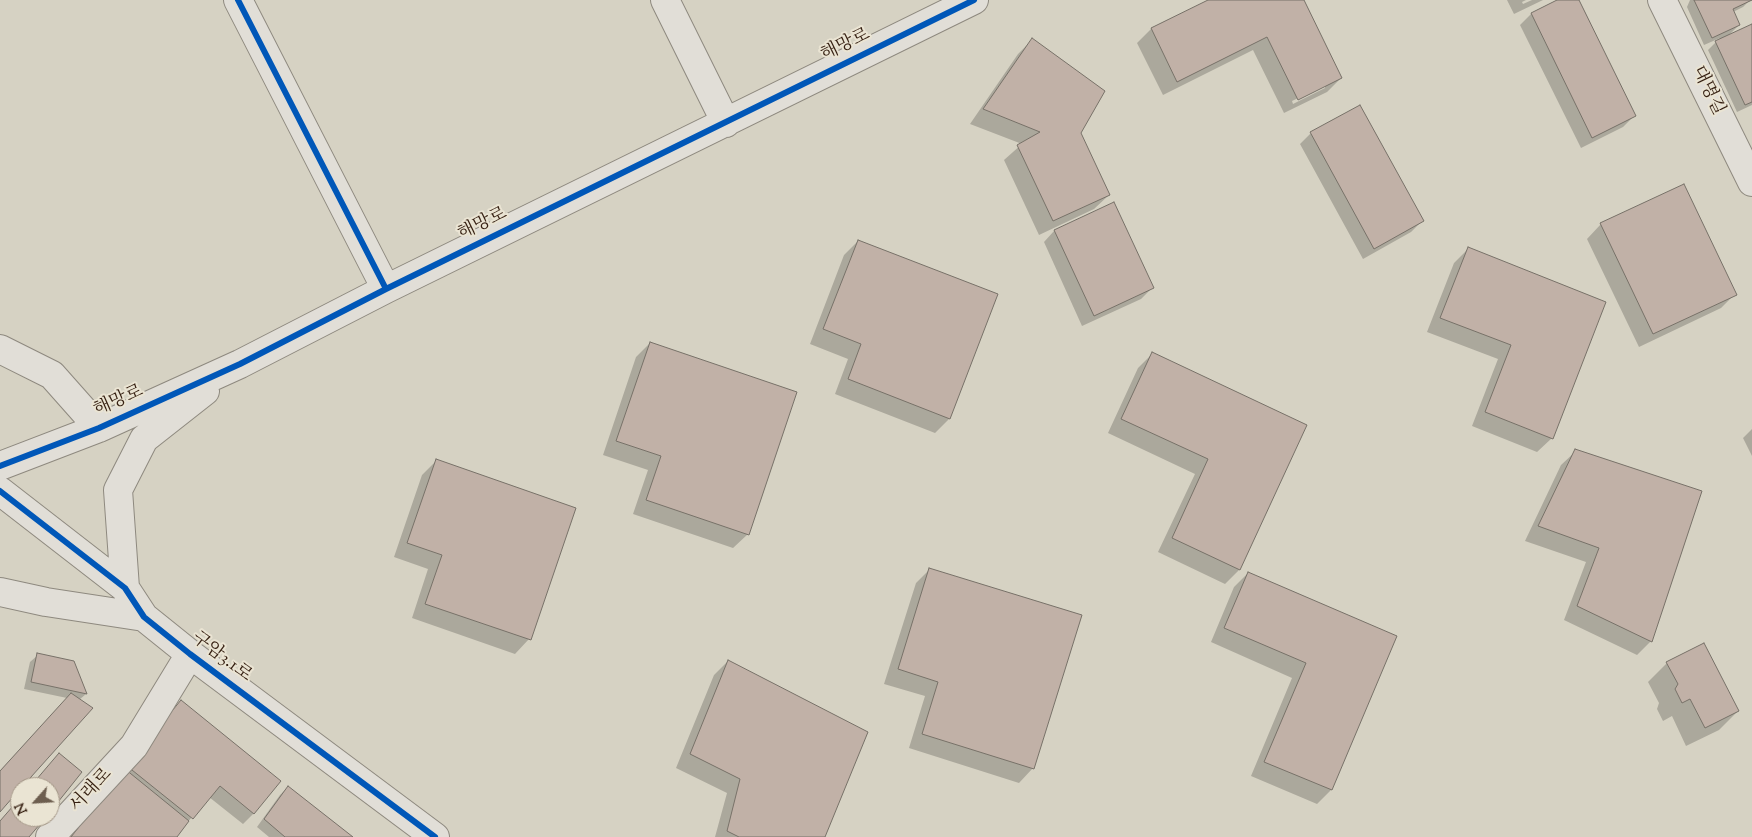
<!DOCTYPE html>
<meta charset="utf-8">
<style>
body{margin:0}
#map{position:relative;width:1752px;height:837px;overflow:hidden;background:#d6d2c3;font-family:"Sorts Mill Goudy",serif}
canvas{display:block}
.north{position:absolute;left:10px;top:777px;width:50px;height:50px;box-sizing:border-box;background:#eae4d3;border:1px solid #a29585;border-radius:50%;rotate:244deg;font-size:14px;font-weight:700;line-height:20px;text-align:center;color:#351f11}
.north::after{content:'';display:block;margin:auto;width:18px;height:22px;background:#6d5e4f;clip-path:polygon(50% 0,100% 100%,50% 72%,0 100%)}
</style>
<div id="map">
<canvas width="1752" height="837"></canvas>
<div class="north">N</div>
</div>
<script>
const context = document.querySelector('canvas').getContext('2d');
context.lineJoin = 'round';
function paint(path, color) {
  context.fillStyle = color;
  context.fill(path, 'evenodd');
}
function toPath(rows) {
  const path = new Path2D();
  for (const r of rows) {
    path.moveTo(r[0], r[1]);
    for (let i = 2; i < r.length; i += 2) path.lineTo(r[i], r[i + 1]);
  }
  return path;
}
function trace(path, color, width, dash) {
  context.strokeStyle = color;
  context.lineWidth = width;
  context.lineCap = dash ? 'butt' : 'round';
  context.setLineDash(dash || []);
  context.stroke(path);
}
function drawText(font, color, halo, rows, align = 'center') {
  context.font = font + ' "Sorts Mill Goudy","Noto Serif KR",serif';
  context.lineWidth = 4;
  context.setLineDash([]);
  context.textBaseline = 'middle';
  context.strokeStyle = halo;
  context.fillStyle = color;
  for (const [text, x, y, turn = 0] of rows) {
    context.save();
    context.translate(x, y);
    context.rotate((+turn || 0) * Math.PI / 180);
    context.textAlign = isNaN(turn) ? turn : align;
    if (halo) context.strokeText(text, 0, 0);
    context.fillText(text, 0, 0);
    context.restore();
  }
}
const shadow = toPath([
 [1211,0,1302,0,1341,78,1327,92,1284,113,1253,50,1163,95,1137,43,1151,29],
 [1325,85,1325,88,1293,104,1292,101],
 [1507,0,1526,0,1522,2,1523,4,1532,0,1543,0,1514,14],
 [1560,0,1577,0,1634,116,1623,127,1581,148,1520,25,1531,14],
 [1690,0,1750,0,1743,7,1733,12,1739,25,1728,36,1752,25,1752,105,1737,112,1708,50,1720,38,1704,45,1687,7],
 [1032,40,1079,132,1109,195,1094,209,1039,235,1004,160,1022,144,970,124,1018,54],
 [1311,133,1422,221,1411,232,1363,259,1300,144],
 [1114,204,1152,288,1141,299,1082,326,1044,242,1054,231],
 [1601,224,1735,294,1721,308,1639,347,1587,239],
 [858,241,949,419,935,433,835,394,848,359,810,344,844,255],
 [1468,249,1604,303,1552,438,1537,452,1472,426,1498,359,1427,332,1454,263],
 [650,343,748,534,733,548,633,514,648,470,603,455,636,357],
 [1152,354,1306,425,1239,570,1225,584,1158,552,1195,474,1108,433,1138,368],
 [1752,429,1752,456,1743,438],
 [1576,451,1651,641,1637,655,1564,620,1586,562,1525,541,1561,465],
 [436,461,529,639,515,654,412,618,428,569,394,557,422,475],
 [930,569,1033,768,1019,783,909,748,925,696,884,684,916,583],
 [1248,573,1395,637,1331,790,1317,804,1251,776,1292,678,1211,642,1234,587],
 [38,655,73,663,86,694,79,700,91,708,0,810,0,771,67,698,24,689,30,662],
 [728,661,824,837,715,837,727,793,676,768,714,675],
 [1667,663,1738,711,1719,730,1686,746,1672,716,1663,721,1657,709,1659,703,1648,682],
 [181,702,254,813,243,824,209,797,175,837,70,837,170,713],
 [288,787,351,837,269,837,257,827,280,795]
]);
const building = toPath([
 [1208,0,1304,0,1342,78,1298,100,1267,37,1177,82,1151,28,1208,0],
 [1557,0,1579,0,1636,116,1592,138,1531,13,1557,0],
 [1694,0,1752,0,1733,9,1740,25,1712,38,1694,0],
 [1752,24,1752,102,1745,105,1715,41,1752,24],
 [1032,38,1105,91,1081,133,1110,195,1053,221,1017,145,1040,132,983,109,1032,38],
 [1360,105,1424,221,1374,249,1310,132,1360,105],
 [1684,184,1737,295,1653,334,1600,223,1684,184],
 [1114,202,1154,288,1094,316,1054,230,1114,202],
 [858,240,998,294,950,419,848,379,861,344,823,329,858,240],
 [1468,247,1606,302,1553,439,1485,412,1511,345,1440,318,1468,247],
 [650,342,797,392,749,535,646,500,661,456,616,441,650,342],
 [1152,352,1307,425,1240,570,1172,538,1208,459,1121,419,1152,352],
 [1575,449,1702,491,1652,642,1577,606,1599,548,1538,526,1575,449],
 [436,459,576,508,531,640,425,604,442,555,407,543,436,459],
 [929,568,1082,615,1034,769,922,734,938,682,898,669,929,568],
 [1248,572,1397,636,1332,790,1264,762,1306,663,1224,628,1248,572],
 [1704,643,1739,711,1705,728,1690,699,1682,703,1675,689,1678,684,1666,662,1704,643],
 [37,653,74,661,87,694,31,682,37,653],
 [728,660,868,732,825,837,739,837,727,831,740,779,690,754,728,660],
 [71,693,93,708,22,787,20,787,20,789,0,812,0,771,71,693],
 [181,700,281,781,254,814,220,786,193,819,127,766,181,700],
 [59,753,82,772,50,812,50,787,30,787,59,753],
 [125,769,189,821,177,837,71,837,125,769],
 [288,786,353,837,285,837,264,819,288,786],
 [20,798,20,817,46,817,29,837,0,837,0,821,20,798]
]);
const minor = toPath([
 [238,0,386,289],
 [665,0,726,123],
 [1662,0,1752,182],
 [0,349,52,375,99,428],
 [0,466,99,428,240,364,386,289,974,0],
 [0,491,125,588,144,617,190,654,435,837],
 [125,588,118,490,144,439,205,391],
 [0,592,46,602,144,617],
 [50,837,134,746,190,654]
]);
const cycleway = toPath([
 [238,0,386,289],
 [0,466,99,428,240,364,386,289,974,0],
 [0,491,125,588,144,617,190,654,435,837]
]);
const streetNames = [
 ["해망로",846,46,-26],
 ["대명길",1707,91,64],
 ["해망로",483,225,-26],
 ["해망로",119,402,-24],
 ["구암3.1로",221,658,37],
 ["서래로",92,791,-47]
];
paint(shadow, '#0003');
paint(building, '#c1b1a7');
trace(building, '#777168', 1);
trace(minor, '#8e897f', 30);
trace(minor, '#e1ded7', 28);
trace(cycleway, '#0057b8', 6);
drawText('18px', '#351f11', '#eae4d3', streetNames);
</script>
